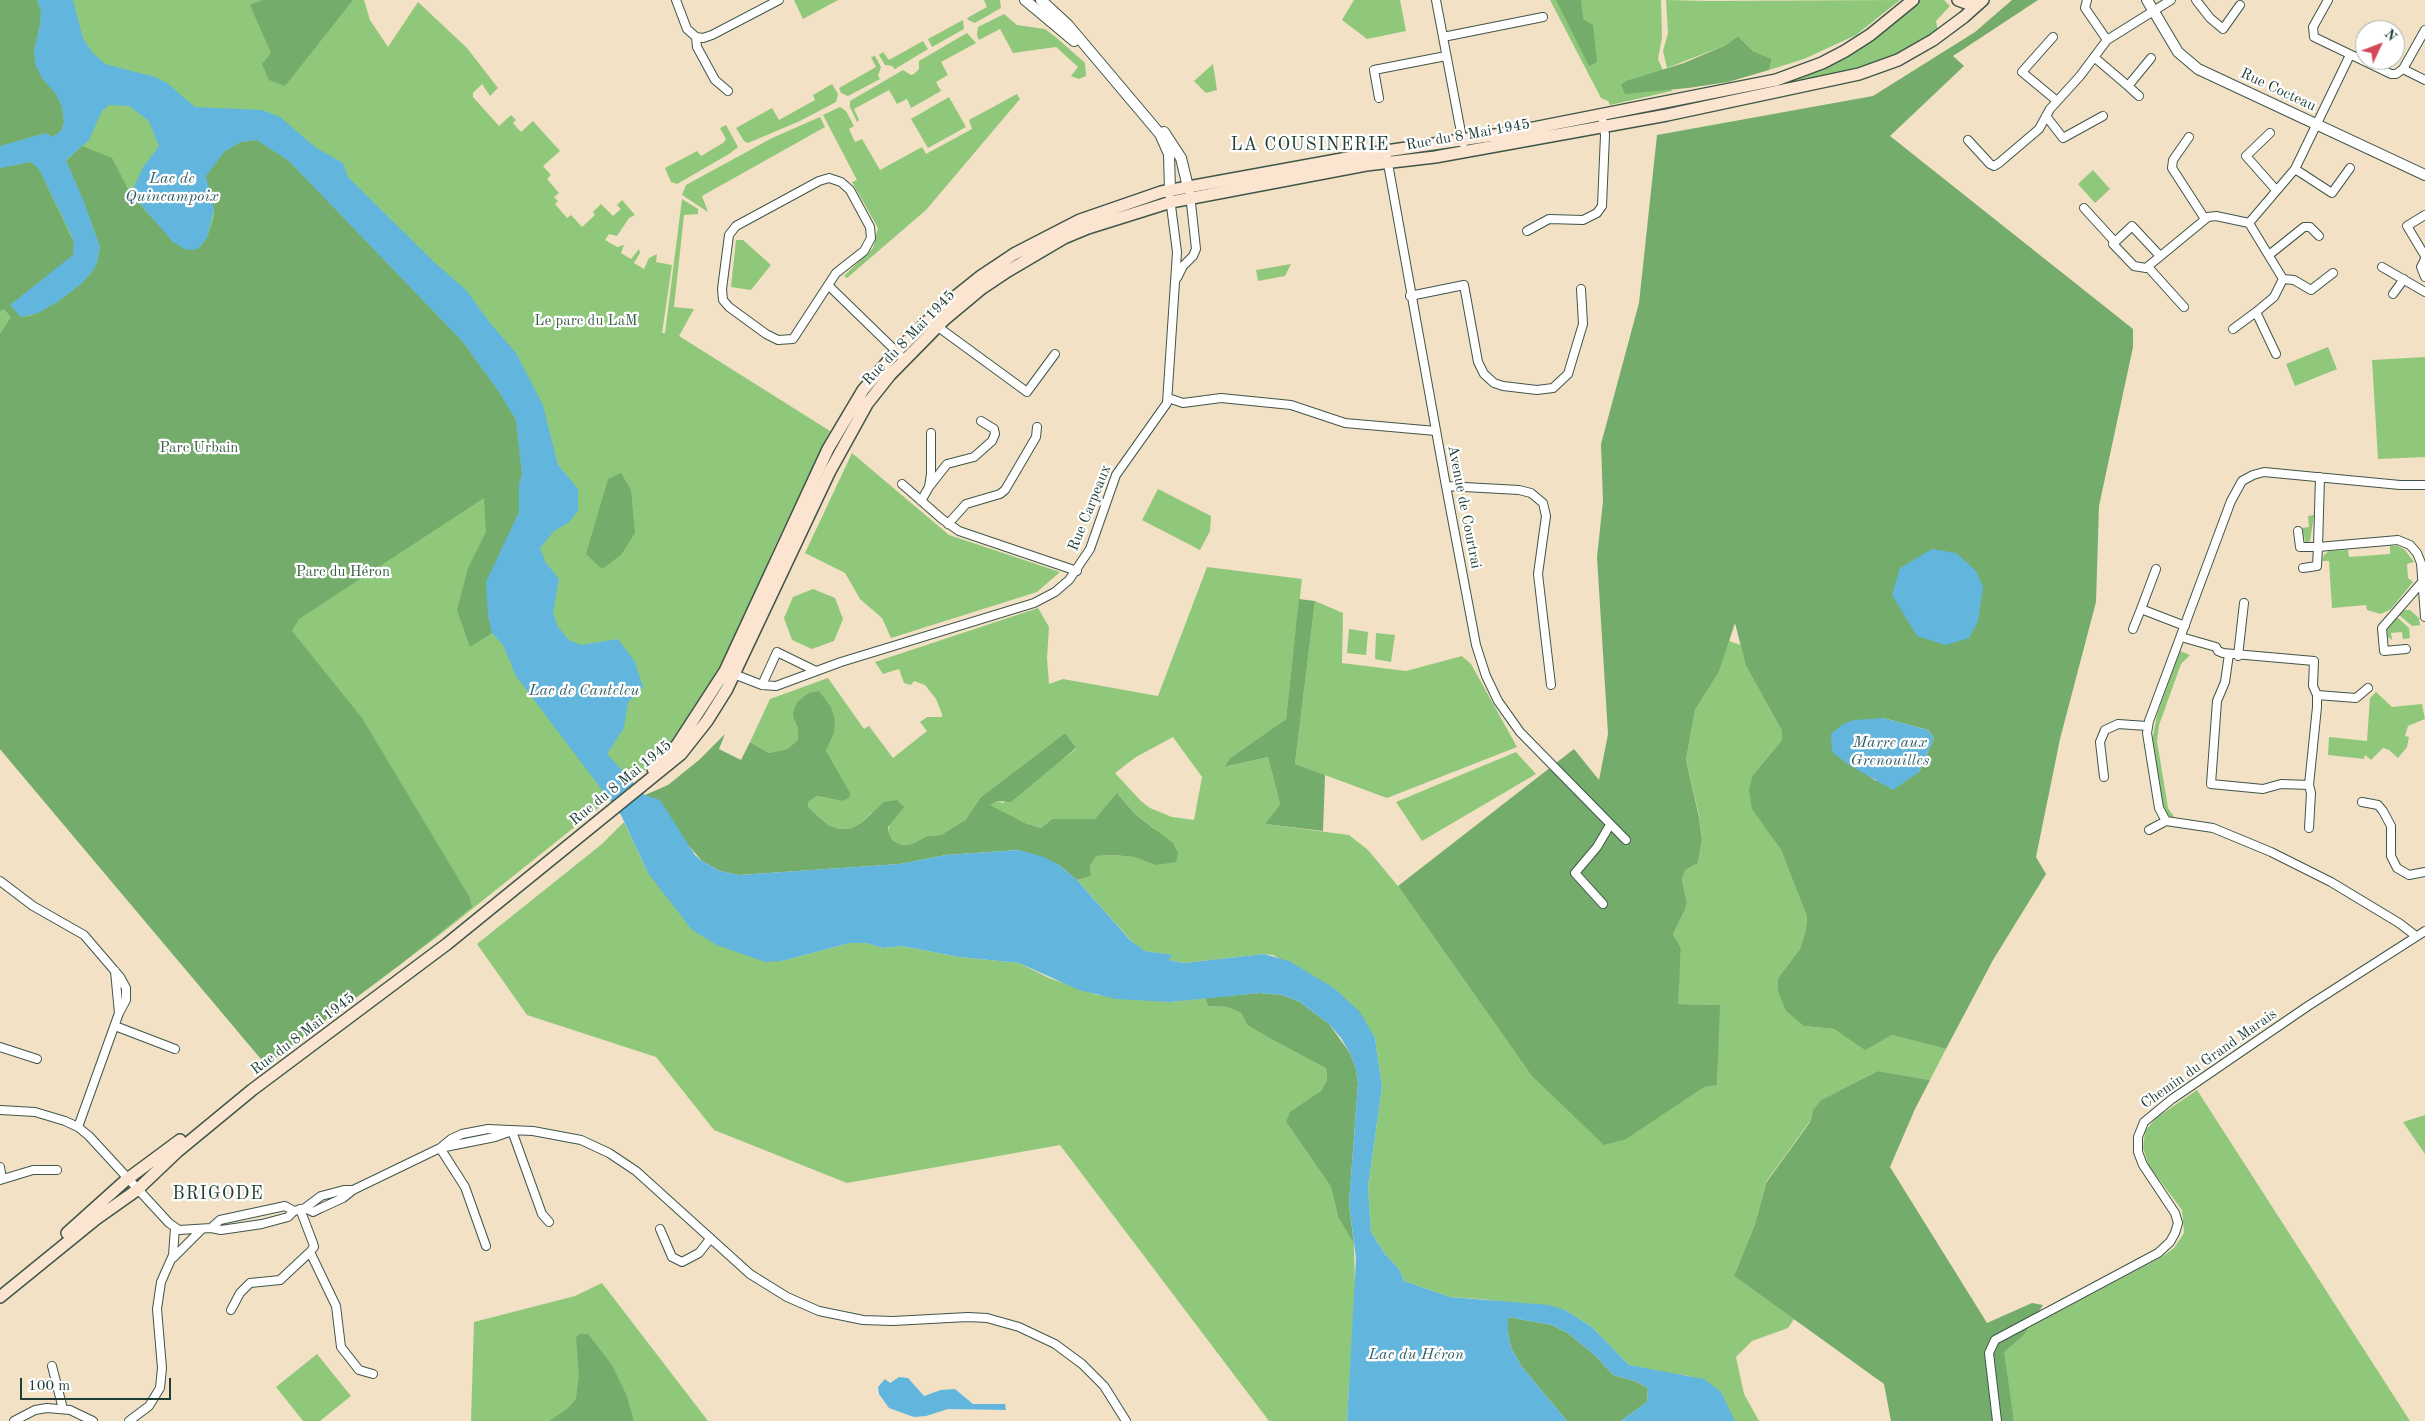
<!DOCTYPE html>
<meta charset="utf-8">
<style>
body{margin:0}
#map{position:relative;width:2425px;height:1421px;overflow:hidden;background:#f2e1c4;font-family:"Old Standard TT",serif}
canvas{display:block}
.north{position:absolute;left:2355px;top:20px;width:50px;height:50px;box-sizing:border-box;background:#fff;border:1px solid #a5b1ae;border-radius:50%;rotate:47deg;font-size:14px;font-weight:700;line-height:20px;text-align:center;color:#1f3d34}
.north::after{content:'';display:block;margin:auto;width:18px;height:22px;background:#d1495b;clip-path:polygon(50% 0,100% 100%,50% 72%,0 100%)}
.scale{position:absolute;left:20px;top:1378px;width:151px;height:22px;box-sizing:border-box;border:2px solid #1f3d34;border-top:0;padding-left:6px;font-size:15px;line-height:18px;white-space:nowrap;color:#1f3d34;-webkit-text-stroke:4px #fff;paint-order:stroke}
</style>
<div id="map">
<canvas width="2425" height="1421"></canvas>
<div class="north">N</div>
<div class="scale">100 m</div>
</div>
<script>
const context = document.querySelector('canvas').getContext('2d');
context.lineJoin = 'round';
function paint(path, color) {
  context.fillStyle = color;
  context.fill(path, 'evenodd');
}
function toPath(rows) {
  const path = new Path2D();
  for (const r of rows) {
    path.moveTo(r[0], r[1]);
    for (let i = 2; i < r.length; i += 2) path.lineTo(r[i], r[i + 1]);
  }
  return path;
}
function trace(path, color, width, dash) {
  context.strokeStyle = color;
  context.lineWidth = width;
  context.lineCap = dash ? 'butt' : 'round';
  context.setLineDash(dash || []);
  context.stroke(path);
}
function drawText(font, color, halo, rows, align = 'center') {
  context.font = font + ' "Old Standard TT",serif';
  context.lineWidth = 4.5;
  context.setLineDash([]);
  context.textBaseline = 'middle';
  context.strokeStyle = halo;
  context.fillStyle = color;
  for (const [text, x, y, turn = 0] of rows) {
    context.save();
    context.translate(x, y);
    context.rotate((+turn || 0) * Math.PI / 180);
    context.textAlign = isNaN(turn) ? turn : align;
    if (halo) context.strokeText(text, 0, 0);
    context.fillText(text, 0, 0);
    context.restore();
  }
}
const green = toPath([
 [0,0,364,0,370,20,388,47,418,2,467,48,498,88,490,96,482,84,473,93,473,97,499,126,511,115,516,120,513,123,521,132,533,121,560,151,543,166,551,175,547,179,559,193,554,197,558,201,555,204,567,218,571,215,582,227,595,215,593,212,601,204,613,216,621,209,617,205,622,200,635,215,629,218,617,236,609,234,605,240,617,247,624,245,626,240,621,253,631,259,639,249,640,253,634,263,644,269,649,258,657,254,656,262,672,265,662,333,665,333,682,199,698,209,698,214,684,215,674,307,694,309,679,336,830,431,775,546,722,667,681,733,655,762,606,802,442,933,266,1065,0,749],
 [794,0,838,0,803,19],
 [984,0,1000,0,1001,8,975,23,968,20,967,18,987,7],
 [1354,0,1400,0,1406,31,1367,39,1342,20],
 [1550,0,1661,0,1662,37,1658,59,1672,91,1610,105,1608,101,1601,98],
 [1666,0,1709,1,1900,0,1856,35,1804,59,1769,70,1772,59,1753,51,1738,36,1726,45,1667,68,1663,51,1668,33],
 [1920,0,1944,0,1950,6,1936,21,1938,31,1922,42,1866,70,1623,118,1623,116,1761,88,1871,38],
 [1004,14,1017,25,1045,29,1058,39,1085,63,1086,76,1079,79,1071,76,1078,67,1056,47,1013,53,1000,29,979,40,977,35,978,27],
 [963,20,964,29,932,47,928,39],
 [967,33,976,43,941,62,948,75,936,82,941,91,911,108,907,99,897,104,889,90,854,109,859,120,857,122,850,107,850,101,903,70,911,75,914,74,919,69,919,61],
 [923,41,928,49,895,69,892,66,885,65,879,55,883,52,889,60],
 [875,56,881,67,878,76,880,79,848,96,841,93,839,88,876,67,871,57],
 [1213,64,1217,90,1206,93,1194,81],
 [832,84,838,94,836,102,800,121,748,143,744,141,736,128,772,108,779,120,815,100,813,95],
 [1017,94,1020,99,926,210,847,278,844,276,873,248,878,228,852,182,857,180,823,115,840,107,846,111,854,126,849,129,855,142,862,139,880,170,922,147,926,154,972,129,969,120],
 [949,97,966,127,928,148,911,119],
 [820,117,825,127,702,196,708,212,682,195,686,185,772,138],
 [726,125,738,147,729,154,677,184,671,182,665,168,697,151,701,156,723,143,726,139,720,128],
 [2093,170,2110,189,2095,203,2078,184],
 [736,240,743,240,771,265,751,290,731,287],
 [1291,264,1285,276,1258,281,1256,270],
 [2328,347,2337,369,2295,386,2286,364],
 [2425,357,2425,457,2378,459,2372,360],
 [852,453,949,535,1060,572,1037,592,891,638,882,618,860,599,845,573,805,553],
 [1158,489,1211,516,1210,531,1200,550,1142,520],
 [2314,515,2310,541,2306,544,2302,528,2309,527,2308,516],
 [2390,546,2398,546,2405,550,2414,562,2407,564,2408,578,2413,582,2391,609,2381,614,2367,610,2366,605,2332,608,2329,561,2322,561,2324,555,2329,551,2348,550,2349,557,2390,554],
 [1207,567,1302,579,1286,719,1230,758,1224,767,1268,757,1280,804,1265,824,1349,835,1368,850,1398,886,1531,1075,1704,1087,1717,1084,1719,1005,1677,1004,1681,948,1673,934,1685,910,1687,902,1682,880,1685,870,1698,863,1702,840,1699,815,1686,760,1695,710,1719,672,1729,641,1741,645,1746,666,1782,731,1782,740,1753,775,1768,831,1781,850,1807,917,1806,929,1800,949,1778,978,1804,1026,1834,1029,1865,1049,1892,1035,1946,1049,1930,1080,1878,1071,1821,1100,1813,1110,1810,1121,1766,1182,1755,1224,1734,1276,1794,1319,1788,1328,1752,1341,1736,1357,1744,1394,1759,1421,1735,1421,1690,1376,1659,1372,1629,1365,1592,1327,1565,1310,1481,1299,1450,1297,1404,1281,1399,1269,1385,1254,1371,1232,1368,1187,1382,1087,1375,1038,1334,988,1273,955,1264,954,1184,963,1167,960,1172,955,1145,951,1136,946,1077,880,1091,876,1090,866,1095,856,1113,855,1134,857,1155,865,1155,829,1136,815,1118,794,1095,819,1052,819,1041,828,1025,823,989,805,997,801,1003,803,1076,749,1065,733,981,797,965,820,941,835,927,836,912,844,902,845,893,841,888,831,890,822,895,818,871,813,861,823,852,828,840,829,828,825,808,807,808,802,817,796,842,801,826,751,834,733,794,720,798,728,798,740,787,749,769,753,750,742,770,699,828,678,864,729,869,726,893,758,927,731,920,722,927,717,942,717,942,714,936,699,925,685,914,681,911,685,904,683,899,669,883,674,875,662,1038,608,1049,627,1047,658,1049,684,1063,679,1158,696],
 [1173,737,1202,777,1194,820,1172,817,1150,808,1141,801,1115,773,1136,757],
 [813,589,835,598,843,619,834,641,812,649,792,640,784,618,793,597],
 [1315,601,1343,613,1342,663,1406,671,1462,656,1471,664,1517,747,1387,798,1295,764],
 [2404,610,2410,610,2419,618,2420,625,2412,626,2399,615],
 [2397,617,2409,628,2410,638,2403,639,2402,632,2391,633,2392,640,2388,637,2387,630],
 [1349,629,1368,632,1366,655,1347,653],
 [1376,633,1395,635,1391,662,1375,659],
 [2180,651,2190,655,2181,664,2159,725,2157,741,2168,808,2174,817,2179,820,2169,816,2164,811,2152,741,2157,715],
 [2376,692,2392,707,2422,704,2425,719,2408,726,2405,736,2409,737,2407,747,2398,758,2389,750,2383,748,2371,760,2365,755,2364,759,2328,755,2329,737,2367,741,2370,698],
 [1516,752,1536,774,1422,841,1396,802],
 [624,822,648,873,782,961,850,943,866,943,883,948,902,946,959,957,1019,963,1049,978,1097,995,1170,1002,1205,998,1208,1006,1227,1007,1241,1013,1247,1025,1262,1034,1326,1067,1327,1080,1321,1091,1286,1122,1331,1187,1338,1217,1354,1244,1355,1290,1347,1421,1269,1421,1060,1145,847,1183,714,1130,656,1057,527,1015,477,944,602,844],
 [2197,1090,2410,1421,2014,1421,2003,1352,2024,1335,2029,1327,2160,1258,2174,1248,2184,1233,2182,1210,2149,1166,2143,1148,2145,1131,2156,1118],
 [2425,1115,2425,1154,2403,1122],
 [602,1283,708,1421,471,1421,474,1322,575,1296],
 [317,1354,351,1396,320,1421,303,1421,276,1387]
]);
const forest = toPath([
 [0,0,37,0,41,11,40,25,34,50,42,78,56,94,62,107,64,122,61,131,52,137,46,133,0,146],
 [262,0,353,0,285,86,269,80,262,64,271,53,250,5],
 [1556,0,1581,0,1583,19,1593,25,1597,62,1589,66],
 [2012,0,2038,0,1953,56,1964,66,1890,136,2133,329,2133,347,2099,506,2096,602,2060,739,2036,857,2046,874,1993,960,1946,1049,1892,1035,1865,1050,1834,1029,1804,1026,1786,1011,1778,991,1778,978,1800,949,1806,929,1807,917,1781,850,1752,809,1749,790,1753,775,1782,740,1782,731,1746,666,1735,623,1719,672,1695,710,1686,760,1699,817,1702,840,1698,863,1685,870,1682,880,1687,902,1685,910,1673,934,1681,948,1678,1004,1720,1005,1717,1085,1704,1087,1626,1139,1604,1145,1531,1075,1398,886,1574,749,1599,780,1608,734,1597,557,1603,501,1601,444,1639,303,1657,135,1873,96,1975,32],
 [1883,718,1928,730,1934,738,1919,772,1876,781,1860,770],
 [1738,36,1753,51,1772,59,1769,70,1728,82,1688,88,1625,94,1621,85,1626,81,1684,63,1726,45],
 [257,140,289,161,463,342,499,392,516,420,522,475,519,485,519,512,509,535,488,616,492,633,470,647,457,610,468,568,486,532,484,498,299,619,292,631,362,718,470,898,472,907,401,964,266,1065,0,749,0,334,11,317,4,309,0,311,0,168,31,162,39,169,74,243,74,255,10,305,22,317,31,316,59,301,82,283,92,272,97,263,100,247,84,202,66,161,82,146,112,158,129,191,140,205,155,221,199,248,207,238,214,217,214,209,205,176,225,151,241,142],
 [621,473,631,490,635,533,621,555,602,569,586,554,608,479],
 [1299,599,1315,601,1295,764,1325,775,1323,831,1265,824,1280,804,1268,757,1224,767,1230,758,1286,719],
 [819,691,831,707,835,721,834,733,826,751,850,793,849,798,842,801,817,796,808,802,808,807,828,825,840,829,852,828,861,823,884,802,897,800,904,807,888,827,888,831,893,841,902,845,912,844,927,836,941,835,965,820,981,797,1065,733,1076,748,1011,802,997,801,990,805,1025,823,1041,828,1052,819,1095,819,1117,793,1136,815,1173,843,1178,853,1176,862,1155,865,1134,857,1113,855,1096,856,1090,866,1091,876,1077,880,1059,865,1018,850,946,855,900,864,739,875,720,871,702,861,645,795,668,785,699,760,725,734,719,749,741,760,750,742,769,753,787,749,798,740,798,728,794,720,793,712,798,701,809,693],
 [1260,993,1282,995,1300,1002,1329,1024,1350,1053,1356,1069,1358,1084,1349,1204,1354,1244,1338,1217,1331,1187,1286,1122,1290,1112,1321,1091,1327,1080,1326,1068,1262,1034,1247,1025,1241,1013,1227,1007,1208,1006,1205,998],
 [1878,1071,1930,1080,1915,1109,1890,1167,1987,1323,2032,1303,2043,1305,2024,1335,2004,1352,2014,1421,1891,1421,1884,1384,1734,1276,1755,1224,1766,1183,1810,1122,1813,1110,1821,1100],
 [1508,1317,1552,1325,1568,1333,1597,1357,1613,1375,1635,1381,1648,1388,1647,1402,1621,1421,1567,1421,1522,1367,1511,1348,1508,1333],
 [580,1334,588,1334,612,1365,626,1394,634,1421,549,1421,566,1410,576,1399,579,1375,576,1337]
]);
const water = toPath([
 [37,0,73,0,83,38,92,52,105,64,155,77,167,83,195,107,262,110,280,117,315,147,343,163,348,177,433,261,466,290,490,323,516,353,543,405,558,465,578,489,578,511,568,523,554,531,540,548,546,563,559,579,553,613,558,627,569,640,581,645,618,639,635,662,643,687,628,702,624,728,607,754,645,795,660,800,695,855,702,861,720,871,739,875,900,864,946,855,1018,850,1044,857,1059,865,1077,880,1131,941,1145,951,1173,955,1168,960,1184,963,1264,954,1289,961,1334,988,1360,1012,1375,1038,1382,1087,1368,1187,1371,1232,1385,1254,1399,1269,1404,1281,1450,1297,1549,1305,1565,1310,1592,1327,1629,1365,1704,1379,1721,1392,1735,1421,1621,1421,1647,1402,1648,1388,1635,1381,1613,1375,1597,1357,1568,1333,1552,1325,1508,1317,1508,1333,1511,1348,1522,1367,1567,1421,1347,1421,1356,1258,1349,1204,1358,1084,1356,1069,1350,1053,1341,1038,1329,1024,1300,1002,1282,995,1260,993,1170,1002,1116,999,1079,990,1019,963,959,957,902,946,883,948,866,943,850,943,782,961,765,962,717,945,692,930,648,873,621,815,516,676,503,645,492,633,488,616,486,582,519,512,519,484,522,474,516,420,499,392,463,342,289,161,257,140,241,142,225,151,206,176,214,209,207,238,198,249,187,250,173,242,129,191,134,187,143,167,159,146,149,121,129,106,109,105,102,111,89,140,66,160,84,202,100,247,97,263,92,272,82,283,59,301,38,313,21,317,10,305,73,255,74,243,70,232,39,169,31,162,0,168,0,146,46,133,52,137,61,131,64,122,62,107,56,94,42,78,35,64,34,50,40,25,41,11],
 [1932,549,1956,553,1976,571,1983,587,1978,621,1969,638,1946,645,1917,636,1892,595,1900,568],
 [1883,718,1928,730,1934,738,1919,772,1893,790,1849,765,1832,752,1831,734,1843,724,1854,720],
 [899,1377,908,1378,924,1396,941,1390,955,1389,973,1404,1005,1404,1006,1410,948,1409,926,1416,914,1417,889,1408,879,1394,878,1387,885,1379,890,1383]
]);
const minor = toPath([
 [676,0,687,29,696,37,703,38,712,35,779,0],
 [1436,0,1463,143],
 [2087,0,2085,8,2107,40],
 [2196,0,2210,18,2223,29,2240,5],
 [2328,0,2313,27,2314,37,2391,74,2396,74,2403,69,2425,30],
 [696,37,697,47,715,80,728,91],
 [1443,37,1543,17],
 [2053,37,2022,72,2057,101],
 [2094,57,2128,86,2151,58],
 [2403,69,2425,80],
 [2128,86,2139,96],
 [1379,98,1374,70,1446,56],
 [2046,116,2063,138,2103,116],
 [2270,133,2246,156,2276,190],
 [2189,137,2173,160,2172,168,2205,219],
 [1968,140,1990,164,1994,166,1999,163,2039,129,2050,109,2080,76,2107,40,2171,0],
 [1387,158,1446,486,1476,645,1486,676,1498,701,1520,732,1626,840],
 [2295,169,2332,193,2350,168],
 [829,178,841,182,850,190,870,227,871,238,864,251,836,273,793,339,778,340,766,334,729,307,723,300,722,289,729,235,736,226,819,181,829,178],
 [2084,208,2115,242],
 [2425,215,2407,226,2425,256],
 [2249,223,2283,279,2274,297,2256,312,2276,354],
 [1527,231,1549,219,1583,220,1597,213,1602,206,1605,135,1603,122],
 [2269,255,2304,227,2310,227,2319,236],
 [2160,256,2132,226,2113,244,2134,266,2146,268,2208,217,2216,216,2249,223,2295,169,2350,55],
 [2425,259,2421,267,2425,277],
 [2148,267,2184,307],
 [2382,267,2425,292],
 [1177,278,1183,266,1193,256,1196,249,1190,194],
 [2283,279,2294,280,2311,290,2333,273],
 [828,285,900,355],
 [2393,294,2404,279],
 [1410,296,1464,285,1478,362,1484,374,1494,383,1503,386,1537,390,1553,388,1568,374,1583,324,1581,289],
 [934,324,1027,392,1055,354],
 [2233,329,2256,312],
 [1168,398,1183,403,1221,398,1291,405,1345,423,1436,431],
 [2320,477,2318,547,2398,540,2410,545,2417,553,2421,563,2425,617],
 [902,484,942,519,959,531,1077,571],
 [1446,486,1519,490,1531,493,1543,503,1546,516,1538,574,1551,685],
 [929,487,947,464,974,457,992,441,995,434,994,429,981,421],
 [921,501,929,487,931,474,931,433],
 [948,524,966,504,1000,494,1005,490,1036,437,1037,427],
 [2298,531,2300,547,2318,547,2317,566,2303,568],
 [2141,609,2156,569],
 [2133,629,2141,609,2185,626],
 [2181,637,2216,647,2218,651,2223,653,2314,661,2313,686,2317,695,2317,707,2309,785,2281,784,2263,789,2211,784,2217,701,2225,682,2229,654],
 [2406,649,2384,651,2382,628,2422,582],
 [2238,656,2244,603],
 [731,673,762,685,776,686,841,662,1034,603,1055,592,1069,580,1090,549,1116,475,1167,403,1177,252,1170,198],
 [762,685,777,652,816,671],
 [2317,695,2356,698,2368,688],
 [2104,777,2100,742,2105,730,2118,724,2147,726],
 [2309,785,2311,793,2309,828],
 [2362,802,2378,805,2383,811,2391,826,2391,856,2397,868,2409,875,2425,872],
 [2149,830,2166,821],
 [0,881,33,906,84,935,120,977,126,988,126,1000,119,1013,78,1127],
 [1603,904,1575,873,1597,847,1610,825],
 [2416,936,2399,923,2331,882,2271,852,2213,828,2166,821,2159,808,2147,733,2149,721,2231,501,2242,481,2253,475,2264,472,2400,485,2425,485],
 [115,971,119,1013],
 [115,1026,175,1049],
 [0,1047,37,1059],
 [0,1110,35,1112,65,1121,78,1127,89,1136,169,1223,179,1230,211,1228,221,1230,262,1224,288,1217,294,1211,305,1208,321,1196,344,1190,353,1190],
 [512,1131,542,1214,549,1222],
 [440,1148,451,1139,462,1134,488,1129,533,1131,581,1140,609,1153,636,1171,750,1274,787,1297,819,1311,863,1320,893,1321,968,1317,987,1318,1019,1327,1055,1344,1082,1364,1104,1386,1126,1421],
 [440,1148,465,1187,486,1246],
 [0,1167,2,1179],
 [0,1180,33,1170,57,1170],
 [305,1208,313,1212,321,1208,343,1198,353,1190,440,1148,495,1137,512,1131],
 [300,1209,313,1243,314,1247,310,1252,336,1306,341,1347,359,1370,373,1374],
 [211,1228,220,1220,285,1206,294,1211],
 [660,1229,672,1257,682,1262,699,1253,710,1239],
 [173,1258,202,1229],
 [231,1310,240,1293,250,1283,280,1280,310,1252],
 [52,1366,63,1409],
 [14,1421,35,1410,47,1408,70,1410,93,1421],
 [129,1421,149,1406,160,1388,162,1368,157,1309,161,1282,173,1255,175,1228],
 [1997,1421,1989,1353,1995,1340,2158,1253,2170,1242,2175,1233,2178,1223,2175,1213,2143,1165,2138,1152,2138,1137,2144,1122,2172,1099,2308,1006,2425,931]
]);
const tertiary = toPath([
 [1025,0,1074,41],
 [1041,0,1068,25,1160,134,1169,154,1170,191],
 [2147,0,2178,52,2198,69,2425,175],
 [1164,132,1181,158,1188,187]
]);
const secondary = toPath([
 [1958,0,1969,4,1982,0],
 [653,769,677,745,725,671,828,449,863,390,896,352,941,308,981,276,1014,254,1080,220,1161,192,1386,151,1508,133,1776,80,1822,63,1845,51,1870,35,1913,0],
 [67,1233,126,1180,180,1140],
 [0,1297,96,1219,137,1190,178,1151,252,1090,447,944,681,754,707,721,727,689,830,471,867,404,890,375,945,319,981,289,1008,271,1064,238,1088,228,1171,202,1366,165,1435,157,1667,115,1859,74,1898,60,1933,40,1964,17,1983,0]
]);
const streetNames = [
 ["Rue Cocteau",2278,90,25],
 ["Rue du 8 Mai 1945",1468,135,-10],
 ["Rue du 8 Mai 1945",909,338,-46],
 ["Avenue de Courtrai",1464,507,79],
 ["Rue Carpeaux",1090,508,-68],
 ["Rue du 8 Mai 1945",621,783,-39],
 ["Rue du 8 Mai 1945",303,1034,-37],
 ["Chemin du Grand Marais",2209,1059,-35]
];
const parkNames = [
 ["Le parc du LaM",586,321],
 ["Parc Urbain",199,448],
 ["Parc du Héron",343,572]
];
const waterNames = [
 ["Lac de",172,179],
 ["Quincampoix",172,197],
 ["Lac de Canteleu",584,691],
 ["Marre aux",1890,743],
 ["Grenouilles",1890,761],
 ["Lac du Héron",1416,1355]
];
const quarterNames = [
 ["LA COUSINERIE",1310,145],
 ["BRIGODE",218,1194]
];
paint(green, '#90c87b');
paint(forest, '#74ac6b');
paint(water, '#62b6de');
trace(minor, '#3f564a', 10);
trace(tertiary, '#3f564a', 12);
trace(secondary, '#3f564a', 14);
trace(minor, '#fff', 8);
trace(tertiary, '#fff', 10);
trace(secondary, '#fce5d0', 11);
drawText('15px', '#1f3d34', '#fff', streetNames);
drawText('15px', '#3b6046', '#fff', parkNames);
drawText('italic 16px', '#336167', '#fff', waterNames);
context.letterSpacing = '1px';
drawText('18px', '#1f3d34', '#fff', quarterNames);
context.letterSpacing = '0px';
</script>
